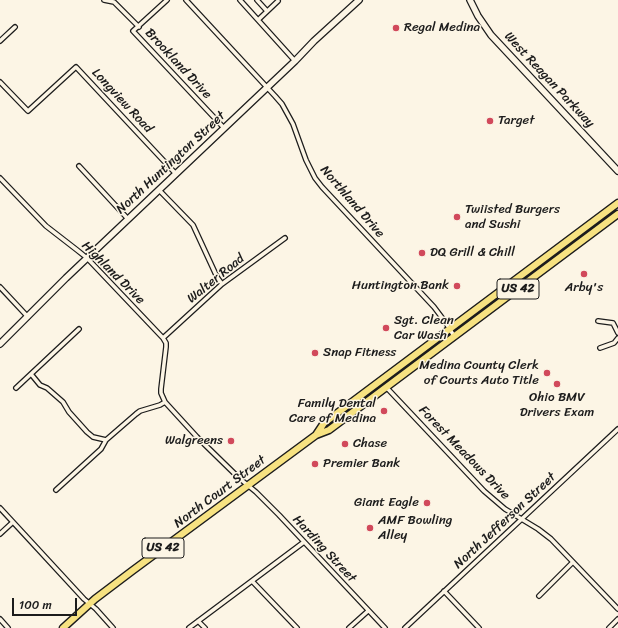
<!DOCTYPE html>
<style>
body{margin:0}
#map{position:relative;width:618px;height:628px;overflow:hidden;background:#fcf5e5;font-family:Sriracha,sans-serif}
canvas{display:block}
.scale{position:absolute;left:12px;top:598px;width:65px;height:18px;box-sizing:border-box;border:2px solid #1c1c1c;border-top:0;padding-left:5px;font-size:12px;line-height:14px;white-space:nowrap;color:#1c1c1c;-webkit-text-stroke:3px #fcf5e5;paint-order:stroke}
</style>
<div id="map">
<canvas width="618" height="628"></canvas>
<div class="scale">100 m</div>
</div>
<script>
const context = document.querySelector('canvas').getContext('2d');
context.lineJoin = 'round';
function toPath(rows) {
  const path = new Path2D();
  for (const r of rows) {
    path.moveTo(r[0], r[1]);
    for (let i = 2; i < r.length; i += 2) path.lineTo(r[i], r[i + 1]);
  }
  return path;
}
function trace(path, color, width, dash) {
  context.strokeStyle = color;
  context.lineWidth = width;
  context.lineCap = dash ? 'butt' : 'round';
  context.setLineDash(dash || []);
  context.stroke(path);
}
function drawText(font, color, halo, rows, align = 'center') {
  context.font = font + ' Sriracha,sans-serif';
  context.lineWidth = 3;
  context.setLineDash([]);
  context.textBaseline = 'middle';
  context.strokeStyle = halo;
  context.fillStyle = color;
  for (const [text, x, y, turn = 0] of rows) {
    context.save();
    context.translate(x, y);
    context.rotate((+turn || 0) * Math.PI / 180);
    context.textAlign = isNaN(turn) ? turn : align;
    if (halo) context.strokeText(text, 0, 0);
    context.fillText(text, 0, 0);
    context.restore();
  }
}
const street = toPath([
 [104,0,114,2,139,27],
 [167,0,133,31,224,128],
 [186,0,275,96,282,104,293,124,306,160,315,178,322,187,434,307,446,323,454,336],
 [240,0,295,61],
 [257,0,267,11],
 [258,20,278,1],
 [0,41,15,27],
 [0,82,28,111,76,67,176,174],
 [79,166,128,219],
 [0,178,46,226,77,250,87,258,163,338,166,343,166,347,161,389,161,393,165,402,197,437,239,478,256,492,279,515,385,628],
 [159,190,193,225,217,277,222,284],
 [0,287,28,317],
 [598,321,613,323,618,333],
 [163,338,222,284,285,238],
 [600,348,614,343,618,338],
 [31,374,40,385,47,388,63,402,69,412,87,432,93,437,106,440],
 [386,387,484,491,505,509,538,529,551,539,618,609],
 [16,388,79,329],
 [56,490,101,449,106,440,136,414,140,411,160,405,165,402],
 [0,508,84,599,96,609,113,628],
 [0,534,13,522],
 [252,581,297,628],
 [444,591,479,628],
 [539,596,573,562],
 [0,619,8,628],
 [198,621,205,628],
 [189,628,304,542],
 [349,628,368,611],
 [405,628,618,429],
 [609,628,618,619]
]);
const secondary = toPath([
 [470,0,478,16,491,35,618,171],
 [0,344,66,278,295,61,314,41,359,0]
]);
const primary = toPath([
 [316,435,324,423,618,203],
 [63,628,95,599,132,571,316,435,329,430,618,214]
]);
const markers = [
 [396,28,4,"#d1495b"],
 [490,121,4,"#d1495b"],
 [457,217,4,"#d1495b"],
 [422,253,4,"#d1495b"],
 [584,274,4,"#d1495b"],
 [457,286,4,"#d1495b"],
 [386,328,4,"#d1495b"],
 [315,353,4,"#d1495b"],
 [547,373,4,"#d1495b"],
 [557,384,4,"#d1495b"],
 [384,411,4,"#d1495b"],
 [231,441,4,"#d1495b"],
 [345,444,4,"#d1495b"],
 [315,464,4,"#d1495b"],
 [427,503,4,"#d1495b"],
 [370,528,4,"#d1495b"]
];
const shields = [
 [518,289,42],
 [163,548,42]
];
const shieldNames = [
 ["US 42",518,289],
 ["US 42",163,548]
];
const poiNames = [
 ["Regal Medina",404,28],
 ["Target",498,121],
 ["Twiisted Burgers",465,210],
 ["and Sushi",465,225],
 ["DQ Grill & Chill",430,253],
 ["Huntington Bank",449,286,"right"],
 ["Arby's",584,288,"center"],
 ["Sgt. Clean",394,321],
 ["Car Wash",394,336],
 ["Snap Fitness",323,353],
 ["Medina County Clerk",539,366,"right"],
 ["of Courts Auto Title",539,381,"right"],
 ["Ohio BMV",557,398,"center"],
 ["Drivers Exam",557,413,"center"],
 ["Family Dental",376,404,"right"],
 ["Care of Medina",376,419,"right"],
 ["Walgreens",223,441,"right"],
 ["Chase",353,444],
 ["Premier Bank",323,464],
 ["Giant Eagle",419,503,"right"],
 ["AMF Bowling",378,521],
 ["Alley",378,536]
];
const streetNames = [
 ["Brookland Drive",178,64,47],
 ["West Reagan Parkway",549,80,47],
 ["Longview Road",122,101,47],
 ["North Huntington Street",171,163,-43],
 ["Northland Drive",352,202,49],
 ["Highland Drive",113,273,45],
 ["Walter Road",216,279,-39],
 ["Forest Meadows Drive",464,453,46],
 ["North Court Street",220,492,-37],
 ["North Jefferson Street",505,521,-43],
 ["Harding Street",324,549,47]
];
trace(street, '#1c1c1c', 6);
trace(secondary, '#1c1c1c', 8);
trace(primary, '#1c1c1c', 9);
trace(street, '#fcf5e5', 3.5);
trace(secondary, '#fcf5e5', 5.5);
trace(primary, '#f7e281', 6);
for (const [x, y, r, color] of markers) {
  const dot = new Path2D();
  dot.arc(x, y, r, 0, 2 * Math.PI);
  context.fillStyle = color;
  context.fill(dot);
  trace(dot, '#fcf5e5', 1.5);
}
for (const [x, y, w] of shields) {
  const box = new Path2D();
  box.roundRect(x - w / 2, y - 10, w, 20, 3);
  context.fillStyle = '#fcf5e5';
  context.fill(box);
  trace(box, '#1c1c1c', 1);
}
drawText('bold 12px', '#1c1c1c', null, shieldNames);
drawText('13px', '#1c1c1c', '#fcf5e5', poiNames, 'left');
drawText('13px', '#1c1c1c', '#fcf5e5', streetNames);
</script>
